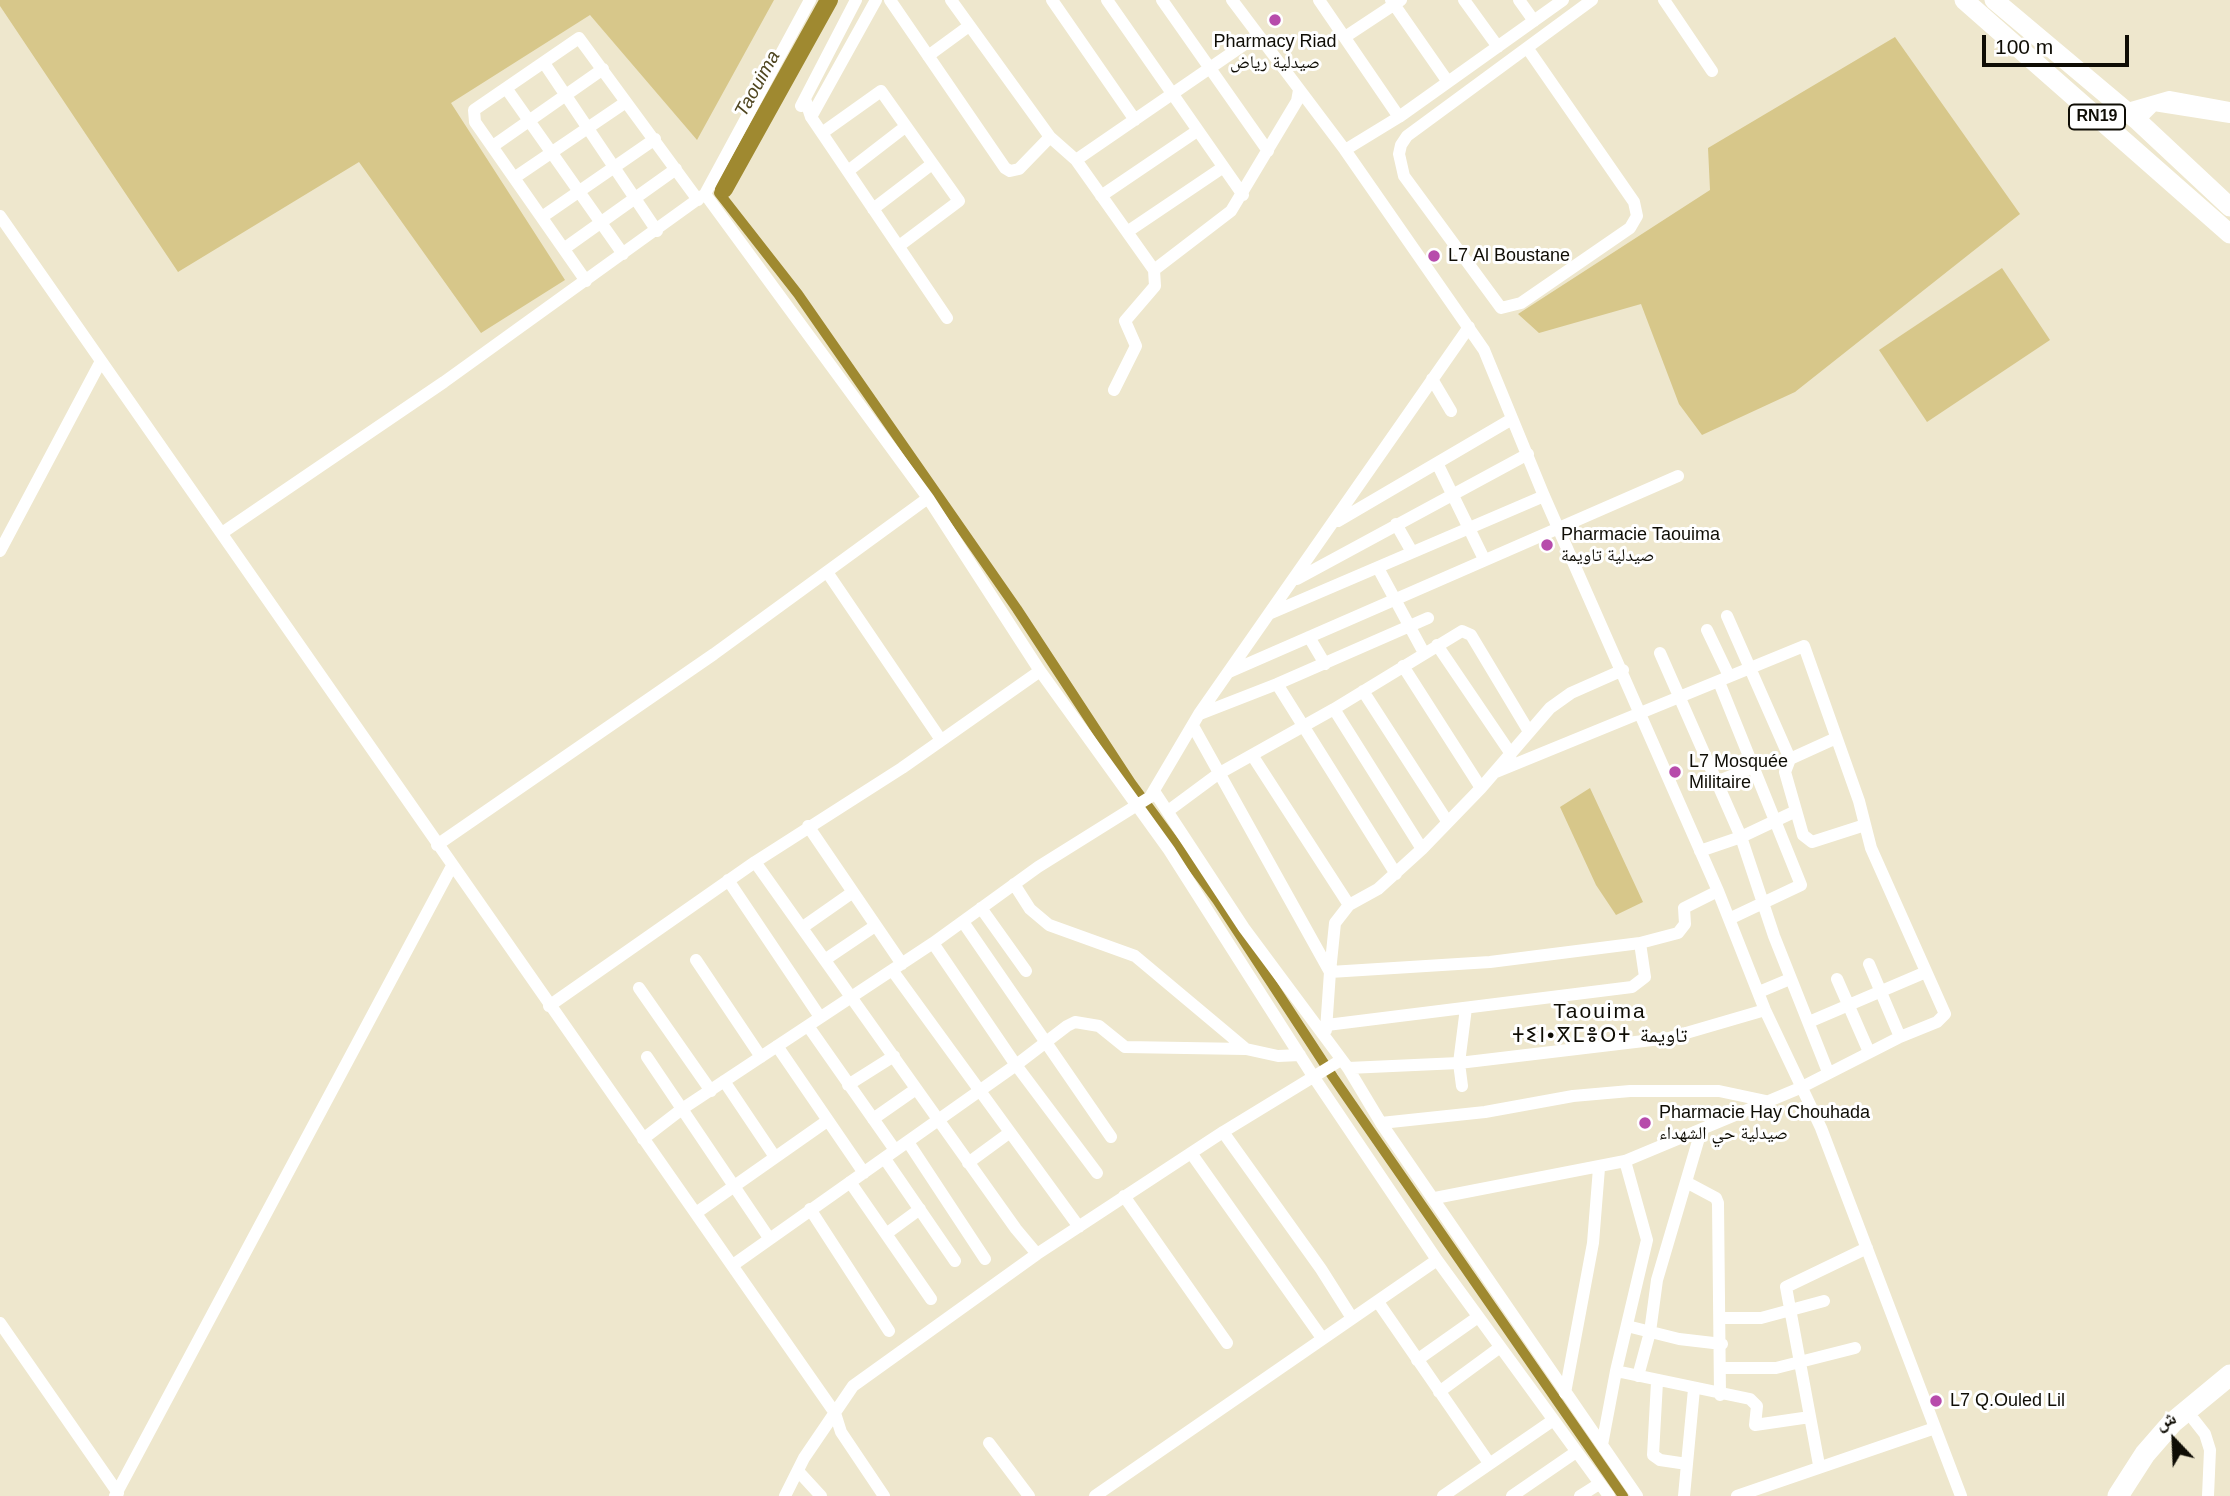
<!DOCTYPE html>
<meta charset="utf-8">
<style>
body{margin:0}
#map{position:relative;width:2230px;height:1496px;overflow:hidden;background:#eee7cd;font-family:Arial,"Noto Naskh Arabic",sans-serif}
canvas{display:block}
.north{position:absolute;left:2139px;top:1405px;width:70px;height:70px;-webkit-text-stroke:5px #fff;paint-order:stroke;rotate:337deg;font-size:19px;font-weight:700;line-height:28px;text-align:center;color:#0f0d05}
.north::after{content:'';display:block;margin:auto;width:24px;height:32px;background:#0f0d05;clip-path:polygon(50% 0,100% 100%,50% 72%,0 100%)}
.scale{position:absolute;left:1982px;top:35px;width:147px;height:32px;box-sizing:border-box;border:4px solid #0f0d05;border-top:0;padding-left:9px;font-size:21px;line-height:24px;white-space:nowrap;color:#0f0d05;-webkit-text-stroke:5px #fff;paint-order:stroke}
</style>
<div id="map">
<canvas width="2230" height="1496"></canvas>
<div class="north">ش</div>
<div class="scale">100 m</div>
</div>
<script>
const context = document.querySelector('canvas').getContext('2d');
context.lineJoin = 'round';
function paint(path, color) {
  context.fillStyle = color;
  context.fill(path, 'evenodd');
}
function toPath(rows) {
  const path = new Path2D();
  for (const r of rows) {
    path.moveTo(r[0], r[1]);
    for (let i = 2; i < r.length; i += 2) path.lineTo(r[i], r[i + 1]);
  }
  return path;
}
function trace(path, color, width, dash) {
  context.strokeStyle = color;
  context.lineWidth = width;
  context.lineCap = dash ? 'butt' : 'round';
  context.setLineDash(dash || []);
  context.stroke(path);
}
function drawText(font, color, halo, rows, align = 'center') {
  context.font = font + ' Arial,"Noto Naskh Arabic","Noto Sans Tifinagh",sans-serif';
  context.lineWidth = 6;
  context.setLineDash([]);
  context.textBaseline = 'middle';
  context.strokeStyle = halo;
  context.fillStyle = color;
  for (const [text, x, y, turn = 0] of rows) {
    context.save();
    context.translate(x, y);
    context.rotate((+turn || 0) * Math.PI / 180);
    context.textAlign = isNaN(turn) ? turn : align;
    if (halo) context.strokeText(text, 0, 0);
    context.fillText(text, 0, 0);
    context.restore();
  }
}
const green = toPath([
 [0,0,774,0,697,140,590,15,451,103,565,280,481,333,359,162,178,272,0,6],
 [1895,37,2020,214,1795,392,1702,435,1679,404,1641,304,1539,333,1518,314,1710,190,1708,148],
 [2002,268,2050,340,1927,422,1879,350],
 [1590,788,1643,902,1616,915,1596,885,1560,807]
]);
const canal = toPath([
 [724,189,719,193,798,294,1017,609,1131,783,1217,900,1333,1077,1623,1496]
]);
const river = toPath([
 [724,189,829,0]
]);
const street = toPath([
 [890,0,1005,168,1010,171,1019,169,1050,137],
 [951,0,1050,137,1076,160,1154,270,1155,286,1125,321,1136,346,1114,390],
 [1052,0,1135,120],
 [1107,0,1243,195],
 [1162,0,1268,151],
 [1232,0,1345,150,1484,350,1544,496,1718,891,1765,1010,1821,1128,1961,1496],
 [1319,0,1399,117],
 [1391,0,1448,82],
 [1464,0,1498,47],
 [1519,0,1534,21],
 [1664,0,1712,71],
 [1345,37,1401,0],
 [1528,49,1634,202,1637,216,1630,228,1521,303,1501,308,1404,176,1399,154,1401,145,1407,136,1592,0],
 [928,56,969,26],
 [544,63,657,231],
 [506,88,623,254],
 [805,99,811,117,947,318],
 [801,106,856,0],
 [2124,110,2169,97,2230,108],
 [811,117,876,0],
 [2138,121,2154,105,2230,117],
 [822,133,881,91,959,201,899,246],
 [493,146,603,69],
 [1345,150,1399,117,1563,0],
 [1076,160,1258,35],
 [848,171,905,127],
 [514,178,626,102],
 [705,194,928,498,1040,671,1169,850,1313,1076,1437,1260,1609,1496],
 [1101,196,1197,131],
 [873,209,932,164],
 [0,216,835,1413,841,1432,884,1496],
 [542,217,655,139],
 [1127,232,1222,168],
 [565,248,676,169],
 [1154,270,1231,211,1297,101,1299,90],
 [586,281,475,122,474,110,579,38,698,200],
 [1432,379,1451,411],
 [1437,463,1484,559],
 [1338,521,1512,419],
 [1396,524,1412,552],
 [222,533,444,382,705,194,810,0],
 [0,551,101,361],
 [1378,568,1424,653],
 [827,572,941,740],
 [1297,579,1528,454],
 [1271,613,1544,496],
 [1727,616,1790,759],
 [1707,630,1729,676],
 [1309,637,1325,664],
 [1437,645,1511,754],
 [1660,653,1741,837,1774,936,1828,1072],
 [1403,666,1481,788],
 [1623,670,1571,693,1550,708,1481,788,1422,849,1378,889,1349,905,1335,923,1330,972,1490,962,1640,943,1678,933,1685,924,1684,908,1718,891],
 [1229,672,1678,476],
 [1719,682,1801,885,1729,919],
 [1277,684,1396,874],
 [1363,691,1447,821],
 [1334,709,1422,849],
 [1200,714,1277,684,1428,618],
 [1193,726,1330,972,1326,1030],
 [1834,739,1790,759,1785,772,1803,835,1812,842,1865,825],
 [1252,755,1349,905],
 [1718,781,1754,767],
 [1154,791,1244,928,1348,1068,1381,1123,1637,1496],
 [1168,811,1218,774,1334,709,1462,631,1471,635,1528,730],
 [808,826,902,964],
 [437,845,714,654,928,498],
 [1700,851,1741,837,1796,811],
 [755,862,1016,1229,1037,1254],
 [728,880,820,1017],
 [1014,884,1030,909,1049,925,1135,956,1246,1049],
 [981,908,1026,971],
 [963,922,1111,1137],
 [803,927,853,892],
 [826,959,875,926],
 [696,960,761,1057],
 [1869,964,1900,1037],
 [892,970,1079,1227],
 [1837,979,1869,1052],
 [639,988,711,1091],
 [1759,992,1790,979],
 [549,1006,755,862,902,768,1040,671],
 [1809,1022,1926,972],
 [1327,1025,1632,987,1645,977,1640,943],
 [808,1026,895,1150],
 [777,1046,864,1173],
 [647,1057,769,1238],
 [1348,1068,1459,1063,1669,1038,1765,1010],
 [724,1081,775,1157],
 [848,1085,894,1056],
 [1462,1086,1459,1063,1466,1008],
 [873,1119,916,1089],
 [1381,1123,1485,1112,1573,1096,1630,1091,1719,1091,1766,1101],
 [1223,1132,1321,1269,1352,1318],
 [643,1139,682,1109,933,943,1038,867,1150,797,1199,714,1469,327],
 [908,1142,985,1259],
 [1191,1153,1322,1338],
 [885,1159,955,1261],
 [968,1163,1009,1133],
 [1097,1173,1016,1065,1067,1026,1075,1022,1099,1026,1125,1047,1246,1049,1278,1056,1300,1055],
 [850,1182,931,1299],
 [1686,1182,1716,1198,1718,1203,1720,1395],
 [1124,1196,1227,1343],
 [1435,1198,1625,1161,1800,1088,1900,1037,1937,1022,1945,1014,1871,848,1859,801,1804,646,1496,772],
 [810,1209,889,1331],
 [696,1213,827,1121],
 [886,1234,920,1209],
 [733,1265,1016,1065,933,943],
 [1378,1302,1489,1463],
 [1721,1318,1761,1318,1824,1301],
 [0,1323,118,1493],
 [1627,1326,1679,1339,1722,1344],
 [1417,1360,1478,1317],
 [1721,1368,1776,1368,1855,1348],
 [1616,1371,1750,1399,1757,1406,1755,1425,1810,1417],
 [1638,1376,1650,1332,1657,1280,1701,1131],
 [1657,1382,1653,1455,1660,1460,1687,1464],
 [1439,1392,1499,1348],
 [1565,1393,1593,1243,1599,1168],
 [2194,1420,2205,1434,2210,1450,2208,1496],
 [989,1443,1029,1496],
 [1602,1445,1616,1371,1647,1240,1625,1161],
 [1819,1465,1786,1287,1867,1248],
 [798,1471,821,1496],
 [115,1496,452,866],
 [785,1496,804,1458,853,1386,1037,1254,1223,1132,1341,1060],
 [1095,1496,1437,1260],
 [1443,1496,1552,1421],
 [1512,1496,1576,1452],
 [1580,1496,1599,1484],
 [1684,1496,1694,1389],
 [1737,1496,1935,1428]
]);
const primary = toPath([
 [1964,0,2230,234],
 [1994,0,2138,121,2230,207]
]);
const highway = toPath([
 [2118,1496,2145,1454,2172,1423,2230,1375]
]);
const markers = [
 [1275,20,7,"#b74bab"],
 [1434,256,7,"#b74bab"],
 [1547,545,7,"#b74bab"],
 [1675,772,7,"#b74bab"],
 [1645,1123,7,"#b74bab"],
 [1936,1401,7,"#b74bab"]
];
const shields = [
 [2097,117,56]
];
const shieldNames = [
 ["RN19",2097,117]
];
const poiNames = [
 ["Pharmacy Riad",1275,42,"center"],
 ["صيدلية رياض",1275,63,"center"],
 ["L7 Al Boustane",1448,256],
 ["Pharmacie Taouima",1561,535],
 ["صيدلية تاويمة",1561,556],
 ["L7 Mosquée",1689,762],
 ["Militaire",1689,783],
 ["Pharmacie Hay Chouhada",1659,1113],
 ["صيدلية حي الشهداء",1659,1134],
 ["L7 Q.Ouled Lil",1950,1401]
];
const waterNames = [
 ["Taouima",758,84,-61]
];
const quarterNames = [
 ["Taouima",1600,1012],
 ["ⵜⵉⵏ•ⴳⵎⴻⵔⵜ تاويمة",1600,1036]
];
paint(green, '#d7c78a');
trace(canal, '#9f8930', 10);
trace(river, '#9f8930', 18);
trace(street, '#fff', 12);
trace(primary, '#fff', 19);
trace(highway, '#fff', 21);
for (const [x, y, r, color] of markers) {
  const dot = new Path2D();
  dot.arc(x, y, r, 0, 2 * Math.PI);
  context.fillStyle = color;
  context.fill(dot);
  trace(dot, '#fff', 2.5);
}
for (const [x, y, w] of shields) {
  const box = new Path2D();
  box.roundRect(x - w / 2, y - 12.5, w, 25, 5);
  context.fillStyle = '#fff';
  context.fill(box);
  trace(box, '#0f0d05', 2);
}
drawText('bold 16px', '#0f0d05', null, shieldNames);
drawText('18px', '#0f0d05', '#fff', poiNames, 'left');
drawText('italic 19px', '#4e451f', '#fff', waterNames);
context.letterSpacing = '2px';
drawText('21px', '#0f0d05', '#fff', quarterNames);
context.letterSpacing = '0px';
</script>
